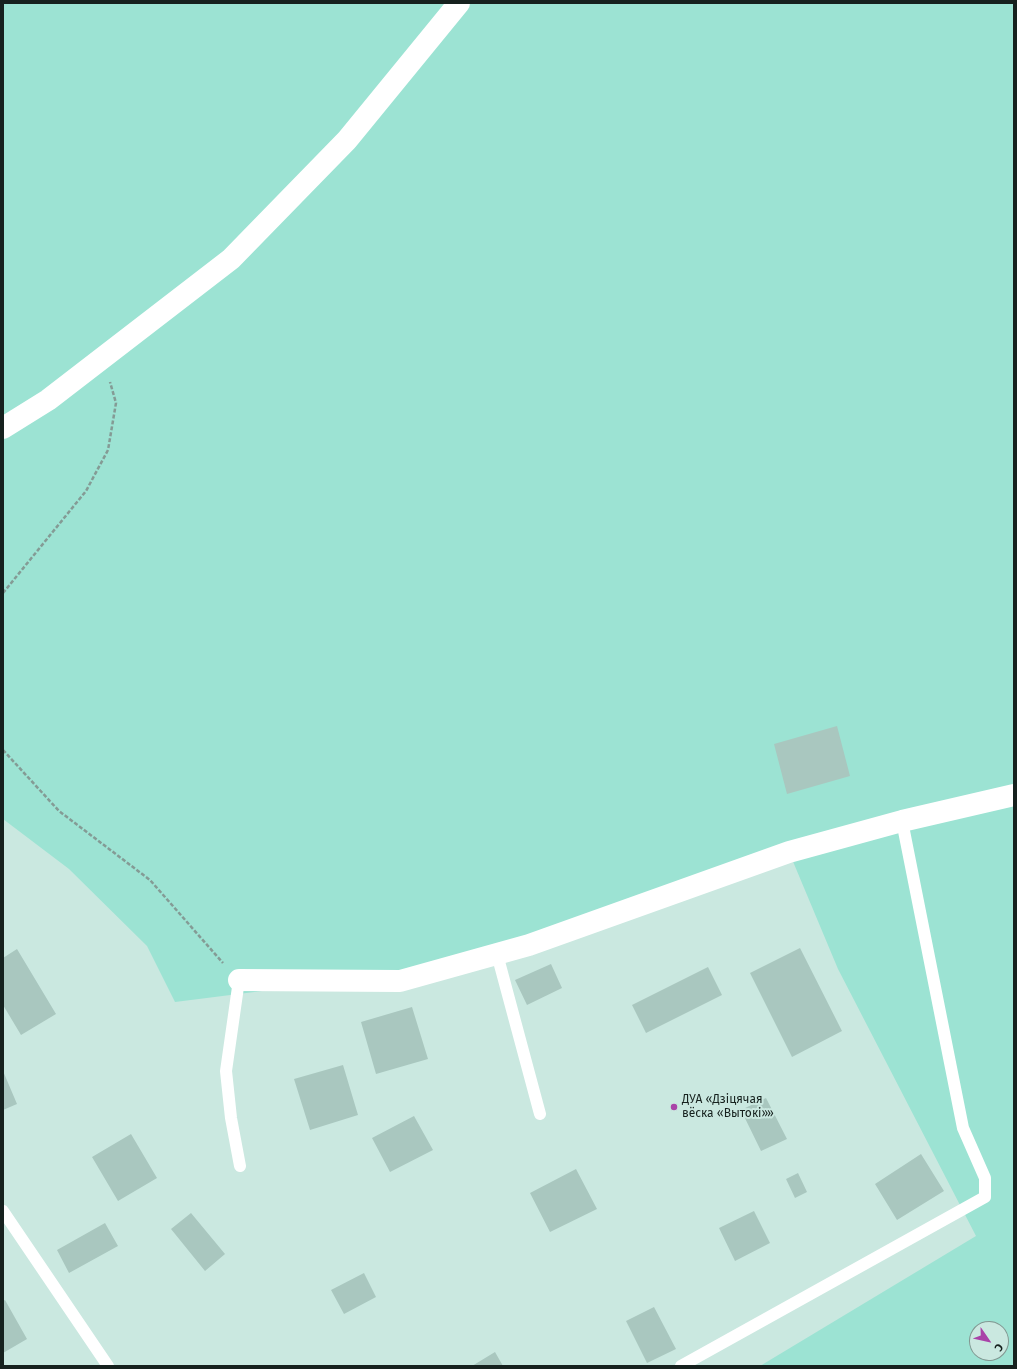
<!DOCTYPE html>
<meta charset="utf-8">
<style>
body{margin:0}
#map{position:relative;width:1017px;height:1369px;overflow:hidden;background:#cae8e0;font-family:"Fira Sans",sans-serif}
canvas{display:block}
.frame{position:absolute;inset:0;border:4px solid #16211e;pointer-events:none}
.north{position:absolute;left:969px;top:1321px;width:40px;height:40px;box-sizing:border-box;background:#cae8e0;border:1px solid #829892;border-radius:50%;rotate:124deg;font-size:11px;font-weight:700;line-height:16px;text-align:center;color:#16211e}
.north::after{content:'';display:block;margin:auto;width:14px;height:18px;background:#a943a8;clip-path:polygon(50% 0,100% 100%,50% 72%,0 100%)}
</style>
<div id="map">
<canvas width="1017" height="1369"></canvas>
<div class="frame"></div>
<div class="north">С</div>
</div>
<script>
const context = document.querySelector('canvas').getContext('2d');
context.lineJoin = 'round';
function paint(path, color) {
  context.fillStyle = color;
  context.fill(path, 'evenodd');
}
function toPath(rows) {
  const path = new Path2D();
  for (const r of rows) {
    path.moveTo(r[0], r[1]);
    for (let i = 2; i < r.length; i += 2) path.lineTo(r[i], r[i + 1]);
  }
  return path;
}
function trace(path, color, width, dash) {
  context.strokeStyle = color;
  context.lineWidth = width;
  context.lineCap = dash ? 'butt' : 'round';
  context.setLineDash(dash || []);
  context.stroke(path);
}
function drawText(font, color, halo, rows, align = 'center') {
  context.font = font + ' "Fira Sans",sans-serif';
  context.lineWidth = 4;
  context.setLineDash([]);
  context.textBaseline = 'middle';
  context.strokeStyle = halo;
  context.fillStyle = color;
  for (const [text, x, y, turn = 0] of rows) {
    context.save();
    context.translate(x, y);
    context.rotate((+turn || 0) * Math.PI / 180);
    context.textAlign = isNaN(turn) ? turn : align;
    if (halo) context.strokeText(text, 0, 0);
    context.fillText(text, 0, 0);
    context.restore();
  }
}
const green = toPath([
 [3,3,1014,3,1014,1366,760,1366,976,1236,838,969,789,852,400,981,278,989,175,1002,147,946,69,869,3,819],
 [977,1329,1001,1329,1001,1353,977,1353]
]);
const building = toPath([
 [837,726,850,776,787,794,774,744],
 [800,948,842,1031,792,1057,750,973],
 [17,949,56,1014,21,1035,3,1005,3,958],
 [551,964,562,988,527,1005,515,980],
 [708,967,722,995,646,1033,632,1005],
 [412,1007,428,1059,376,1074,361,1022],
 [343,1065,358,1115,310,1130,294,1079],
 [3,1071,17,1104,3,1110],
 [766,1098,787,1139,761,1151,741,1110],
 [414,1116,433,1150,390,1172,372,1138],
 [131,1134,157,1178,118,1201,92,1157],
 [921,1154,944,1191,897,1220,875,1184],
 [576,1169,597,1209,550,1232,530,1193],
 [798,1173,807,1192,795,1198,786,1179],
 [754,1211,770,1243,735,1261,719,1228],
 [191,1213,225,1254,205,1271,171,1229],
 [105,1223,118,1246,69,1273,57,1250],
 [364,1273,376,1297,344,1314,331,1290],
 [5,1300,27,1339,3,1353,3,1301],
 [654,1307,676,1349,647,1363,626,1321],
 [495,1352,503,1366,472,1366]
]);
const path = toPath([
 [3,593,86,491,108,450,116,403,110,382],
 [3,750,59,811,150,880,223,963]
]);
const service = toPath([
 [497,954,540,1114],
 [239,980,226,1071,231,1118,240,1166],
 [3,1211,108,1366],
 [681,1366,985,1197,985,1178,963,1128,902,821]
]);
const minor = toPath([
 [3,428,48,400,231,259,347,140,459,3],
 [239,980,400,981,529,945,789,852,902,821,1014,795]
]);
const markers = [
 [674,1107,4,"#a943a8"]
];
const poiNames = [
 ["ДУА «Дзіцячая",682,1100],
 ["вёска «Вытокі»»",682,1114]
];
paint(green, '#9ce3d3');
paint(building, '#a9c7bf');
trace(path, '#849b95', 2.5, [4, 2]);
trace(service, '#fff', 12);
trace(minor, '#fff', 22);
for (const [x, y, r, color] of markers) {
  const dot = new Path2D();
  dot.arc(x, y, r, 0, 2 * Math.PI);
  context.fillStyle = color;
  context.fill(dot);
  trace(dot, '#cae8e0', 1.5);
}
drawText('12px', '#16211e', '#cae8e0', poiNames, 'left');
</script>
